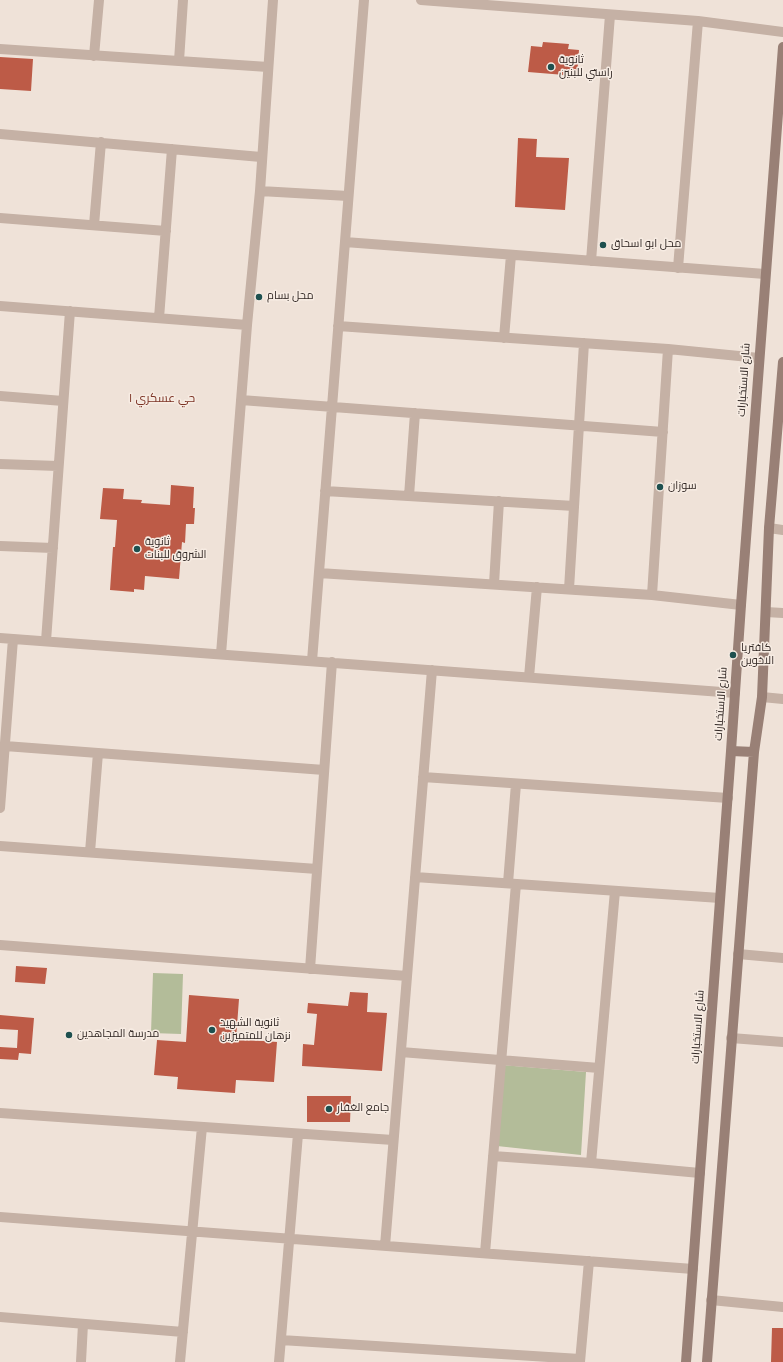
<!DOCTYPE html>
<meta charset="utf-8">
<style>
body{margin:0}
canvas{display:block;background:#efe2d8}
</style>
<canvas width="783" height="1362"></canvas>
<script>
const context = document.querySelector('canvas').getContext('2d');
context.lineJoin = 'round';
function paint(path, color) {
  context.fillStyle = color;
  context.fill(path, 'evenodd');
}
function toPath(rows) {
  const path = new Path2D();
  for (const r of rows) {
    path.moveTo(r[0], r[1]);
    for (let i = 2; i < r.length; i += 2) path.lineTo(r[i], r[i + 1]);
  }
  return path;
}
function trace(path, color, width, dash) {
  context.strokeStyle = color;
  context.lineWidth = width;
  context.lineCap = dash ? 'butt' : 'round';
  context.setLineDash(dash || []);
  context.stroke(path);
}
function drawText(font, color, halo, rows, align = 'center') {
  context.font = font + ' Overpass,Cairo,sans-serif';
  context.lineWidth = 3;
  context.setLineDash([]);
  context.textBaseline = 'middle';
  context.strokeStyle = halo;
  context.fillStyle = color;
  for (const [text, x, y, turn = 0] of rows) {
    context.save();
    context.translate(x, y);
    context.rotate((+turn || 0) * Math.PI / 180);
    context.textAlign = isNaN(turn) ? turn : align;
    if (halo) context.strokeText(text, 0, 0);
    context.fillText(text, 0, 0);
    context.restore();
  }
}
const green = toPath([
 [153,973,183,974,181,1034,151,1033],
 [502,1065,586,1072,581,1155,497,1146]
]);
const building = toPath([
 [543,42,569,44,568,49,579,50,577,76,528,72,531,46,542,47],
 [0,57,33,59,31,91,0,89],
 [518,138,537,139,536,157,569,158,565,210,515,207],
 [171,485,194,487,193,508,195,508,194,524,186,524,185,543,182,542,179,579,145,576,144,590,134,589,134,592,110,590,113,547,115,547,117,520,100,519,103,488,124,489,123,499,142,500,141,503,170,505],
 [16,966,47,968,45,984,15,982],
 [350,992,368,993,367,1012,387,1013,382,1071,302,1066,303,1044,314,1045,317,1014,307,1013,308,1003,348,1006],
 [189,995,239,999,236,1039,277,1042,274,1082,236,1080,235,1093,177,1089,178,1077,154,1075,157,1040,186,1042],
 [0,1015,34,1018,31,1054,19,1053,18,1060,0,1059,0,1047,17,1048,18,1030,0,1029],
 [307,1096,351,1096,350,1122,307,1122],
 [772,1328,783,1328,783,1362,771,1362]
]);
const minor = toPath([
 [421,0,698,21,783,32],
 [0,49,268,67],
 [94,56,99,0],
 [179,61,183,0],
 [0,134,261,157],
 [260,191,348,196],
 [0,218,166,231],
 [94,225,101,142],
 [345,242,765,274],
 [591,261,610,15],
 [678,268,698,21],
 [0,306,247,325],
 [159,318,172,149],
 [338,326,668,349,759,358],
 [504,338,511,255],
 [0,396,63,401],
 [241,400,663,432],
 [0,464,58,466],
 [325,491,574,506],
 [409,496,415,413],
 [769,528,783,530],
 [0,546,53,548],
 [319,573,652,595,741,605],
 [494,584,499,501],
 [569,589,584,343],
 [652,595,668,349],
 [766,612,783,613],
 [0,638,735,693],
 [46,641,70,311],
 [221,654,247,325,260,191,273,0],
 [312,661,364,0],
 [529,677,537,587],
 [762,697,783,699],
 [5,746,324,770],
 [423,777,728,798],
 [0,808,13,639],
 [0,846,317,869],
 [90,852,98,753],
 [415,877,720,898],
 [508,883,516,784],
 [0,945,407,976],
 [738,954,783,958],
 [310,969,332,662],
 [731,1038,783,1042],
 [401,1052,599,1068],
 [0,1113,393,1140],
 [493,1156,591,1163,700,1173],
 [591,1163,615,891],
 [0,1217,693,1269],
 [385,1246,432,670],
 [485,1253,516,884],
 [711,1300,783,1307],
 [0,1317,183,1332],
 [281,1340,580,1359],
 [81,1362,83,1324],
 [180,1362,202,1127],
 [279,1362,298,1134],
 [580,1362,589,1261]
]);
const secondary = toPath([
 [731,751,754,752],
 [686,1362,731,751,741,605,783,47],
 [707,1362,754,752,762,697,769,528,783,362]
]);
const markers = [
 [551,67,4,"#1e504f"],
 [603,245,4,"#1e504f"],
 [259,297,4,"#1e504f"],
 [660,487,4,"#1e504f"],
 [137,549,4,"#1e504f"],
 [733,655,4,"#1e504f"],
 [212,1030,4,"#1e504f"],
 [69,1035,4,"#1e504f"],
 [329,1109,4,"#1e504f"]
];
const poiNames = [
 ["ثانوية",559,61],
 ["راستي للبنين",559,74],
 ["محل ابو اسحاق",611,245],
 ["محل بسام",267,297],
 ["سوزان",668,487],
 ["ثانوية",145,543],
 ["الشروق للبنات",145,556],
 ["كافتريا",741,649],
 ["الاخوين",741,662],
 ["ثانوية الشهيد",220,1024],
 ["نزهان للمتميزين",220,1037],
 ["مدرسة المجاهدين",77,1035],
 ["جامع الغفار",337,1109]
];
const streetNames = [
 ["شارع الاستخبارات",745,380,-86],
 ["شارع الاستخبارات",722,704,-86],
 ["شارع الاستخبارات",699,1027,-86]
];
const neighbourhoodNames = [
 ["حي عسكري ١",162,400]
];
paint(green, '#b3bc99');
paint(building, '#bd5b47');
trace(minor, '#c5b1a5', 10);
trace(secondary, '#998076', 10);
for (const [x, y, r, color] of markers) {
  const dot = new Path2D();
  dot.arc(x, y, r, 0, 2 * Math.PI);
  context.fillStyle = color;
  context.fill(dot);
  trace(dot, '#f7ece3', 1.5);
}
drawText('11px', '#322825', '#f7ece3', poiNames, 'left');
drawText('11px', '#322825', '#f7ece3', streetNames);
drawText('12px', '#7b3224', '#f7ece3', neighbourhoodNames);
</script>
